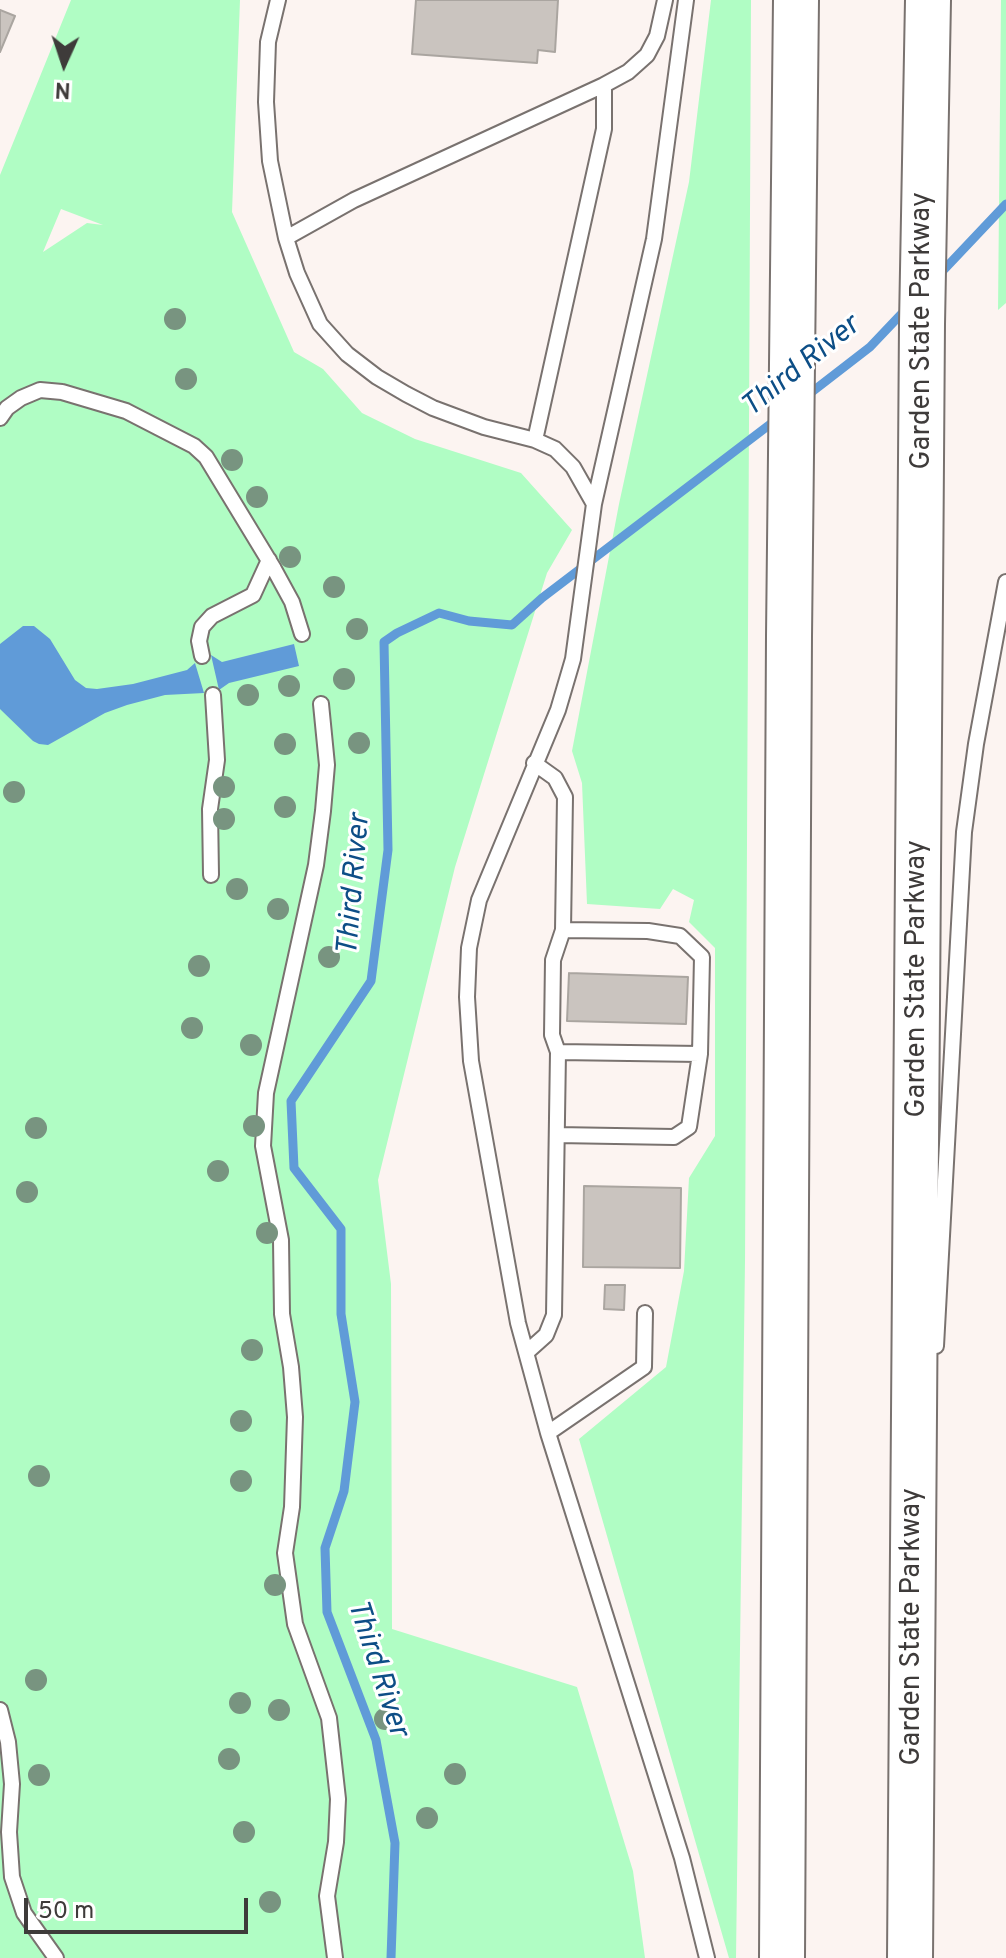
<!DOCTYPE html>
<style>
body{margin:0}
#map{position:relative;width:1006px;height:1958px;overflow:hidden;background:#fcf4f1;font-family:Overpass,sans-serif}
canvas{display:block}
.north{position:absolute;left:24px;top:24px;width:80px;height:80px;-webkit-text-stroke:6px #fff;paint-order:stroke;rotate:183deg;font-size:22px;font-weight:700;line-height:32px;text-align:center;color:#3e3b3a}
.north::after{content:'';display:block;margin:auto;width:28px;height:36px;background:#3e3b3a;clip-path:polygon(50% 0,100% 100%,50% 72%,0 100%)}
.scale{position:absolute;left:24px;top:1898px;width:224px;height:36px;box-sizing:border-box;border:4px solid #3e3b3a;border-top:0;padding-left:10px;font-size:24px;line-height:28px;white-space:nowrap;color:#3e3b3a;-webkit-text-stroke:6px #fff;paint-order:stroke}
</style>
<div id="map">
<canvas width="1006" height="1958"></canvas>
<div class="north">N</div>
<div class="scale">50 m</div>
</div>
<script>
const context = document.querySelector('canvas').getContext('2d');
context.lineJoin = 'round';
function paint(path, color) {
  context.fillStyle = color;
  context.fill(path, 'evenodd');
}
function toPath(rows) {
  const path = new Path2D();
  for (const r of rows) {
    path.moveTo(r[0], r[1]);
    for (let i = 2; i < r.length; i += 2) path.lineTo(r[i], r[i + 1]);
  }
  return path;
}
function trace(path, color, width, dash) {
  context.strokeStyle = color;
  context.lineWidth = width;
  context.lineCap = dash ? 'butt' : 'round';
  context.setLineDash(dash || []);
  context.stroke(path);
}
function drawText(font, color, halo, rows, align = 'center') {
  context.font = font + ' Overpass,sans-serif';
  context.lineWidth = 6;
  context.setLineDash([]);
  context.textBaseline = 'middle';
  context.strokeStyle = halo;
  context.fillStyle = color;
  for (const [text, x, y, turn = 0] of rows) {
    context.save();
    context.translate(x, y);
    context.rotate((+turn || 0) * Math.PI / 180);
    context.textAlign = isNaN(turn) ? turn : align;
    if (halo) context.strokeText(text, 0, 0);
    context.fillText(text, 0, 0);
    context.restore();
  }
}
const green = toPath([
 [71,0,240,0,232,212,294,352,323,369,362,413,415,439,521,473,572,530,547,573,455,867,378,1180,391,1284,392,1629,577,1687,633,1871,645,1958,0,1958,0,175],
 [61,209,103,225,87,223,43,252],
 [711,0,751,0,745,1261,736,1958,729,1958,579,1439,666,1367,684,1271,689,1178,715,1136,715,948,689,922,694,900,673,889,660,909,587,904,582,783,572,751,619,504,689,182],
 [1001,0,1006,0,1006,303,998,310]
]);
const water = toPath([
 [23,626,34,626,50,639,75,680,86,688,97,689,133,684,187,670,195,663,204,693,165,695,127,705,105,713,48,745,39,744,33,741,0,709,0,644],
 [294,644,299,666,229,683,219,690,211,655,222,662]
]);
const stream = toPath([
 [937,277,1006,204],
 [804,398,870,347,907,308],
 [391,1958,395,1843,376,1740,327,1612,325,1548,344,1491,355,1402,341,1314,341,1229,294,1168,291,1101,371,981,388,850,384,642,397,633,439,613,469,621,512,625,542,598,777,419]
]);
const building = toPath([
 [416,0,558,0,555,52,538,50,537,63,412,54,416,0],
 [0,10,15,16,0,52,0,10],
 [569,973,688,977,686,1024,567,1021,569,973],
 [584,1186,681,1188,680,1268,583,1267,584,1186],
 [605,1285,625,1285,624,1310,604,1309,605,1285]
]);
const lane = toPath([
 [278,0,268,42,266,102,270,161,286,238,297,273,320,324,347,354,377,377,406,394,433,408,484,427,535,440,555,449,573,467,594,504],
 [686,0,654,239,594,504,573,659,558,710,479,900,469,948,467,997,471,1061,518,1323,548,1433,682,1858,707,1958],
 [286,238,354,200,604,85],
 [0,418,7,408,21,398,40,390,62,392,126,411,194,446,206,457,274,569,292,602,302,634],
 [535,440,604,129,604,85,628,72,647,55,657,36,665,0],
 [202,656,199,641,202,627,212,616,253,595,269,560],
 [321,704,327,765,323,811,316,865,266,1093,263,1146,281,1240,282,1314,291,1367,295,1417,292,1507,285,1553,295,1624,329,1718,338,1799,336,1842,327,1896,335,1958],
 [534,763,555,778,565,797,563,930,648,931,680,936,702,957,700,1054,689,1127,674,1137,557,1135],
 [211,875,210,809,217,760,213,695],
 [558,1052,552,1035,553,960,563,930],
 [936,1346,964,832,976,744,1006,582],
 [527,1352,546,1335,554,1315,558,1052,700,1054],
 [548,1433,644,1367,645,1313],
 [0,1710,8,1742,12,1784,9,1832,12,1877,24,1913,56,1958]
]);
const highway = toPath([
 [782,1958,789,636,796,0],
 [910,1958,922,324,928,0]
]);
const trees = [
 [175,319],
 [186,379],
 [232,460],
 [257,497],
 [290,557],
 [334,587],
 [357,629],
 [344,679],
 [289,686],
 [248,695],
 [359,743],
 [285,744],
 [224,787],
 [14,792],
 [285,807],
 [224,819],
 [237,889],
 [278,909],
 [329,957],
 [199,966],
 [192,1028],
 [251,1045],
 [254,1126],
 [36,1128],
 [218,1171],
 [27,1192],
 [267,1233],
 [252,1350],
 [241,1421],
 [39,1476],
 [241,1481],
 [275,1585],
 [36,1680],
 [240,1703],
 [279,1710],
 [385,1719],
 [229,1759],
 [455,1774],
 [39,1775],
 [427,1818],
 [244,1832],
 [270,1902]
];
const streetNames = [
 ["Garden State Parkway",923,331,-90],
 ["Garden State Parkway",918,979,-90],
 ["Garden State Parkway",913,1627,-90]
];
const waterNames = [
 ["Third River",802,368,-39],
 ["Third River",356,885,-85],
 ["Third River",376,1669,72]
];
paint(green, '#b0fdc4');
paint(water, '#609bd8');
trace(stream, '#609bd8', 9);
paint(building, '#cac4bf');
trace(building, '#aaa5a0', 2);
trace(lane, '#79726f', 18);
trace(highway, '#79726f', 48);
trace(lane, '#fff', 14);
trace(highway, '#fff', 44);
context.fillStyle = '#789480';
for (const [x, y] of trees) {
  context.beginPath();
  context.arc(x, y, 11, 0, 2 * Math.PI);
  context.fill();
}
drawText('28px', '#3e3b3a', '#fff', streetNames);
drawText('italic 30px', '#0d4e86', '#fff', waterNames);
</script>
